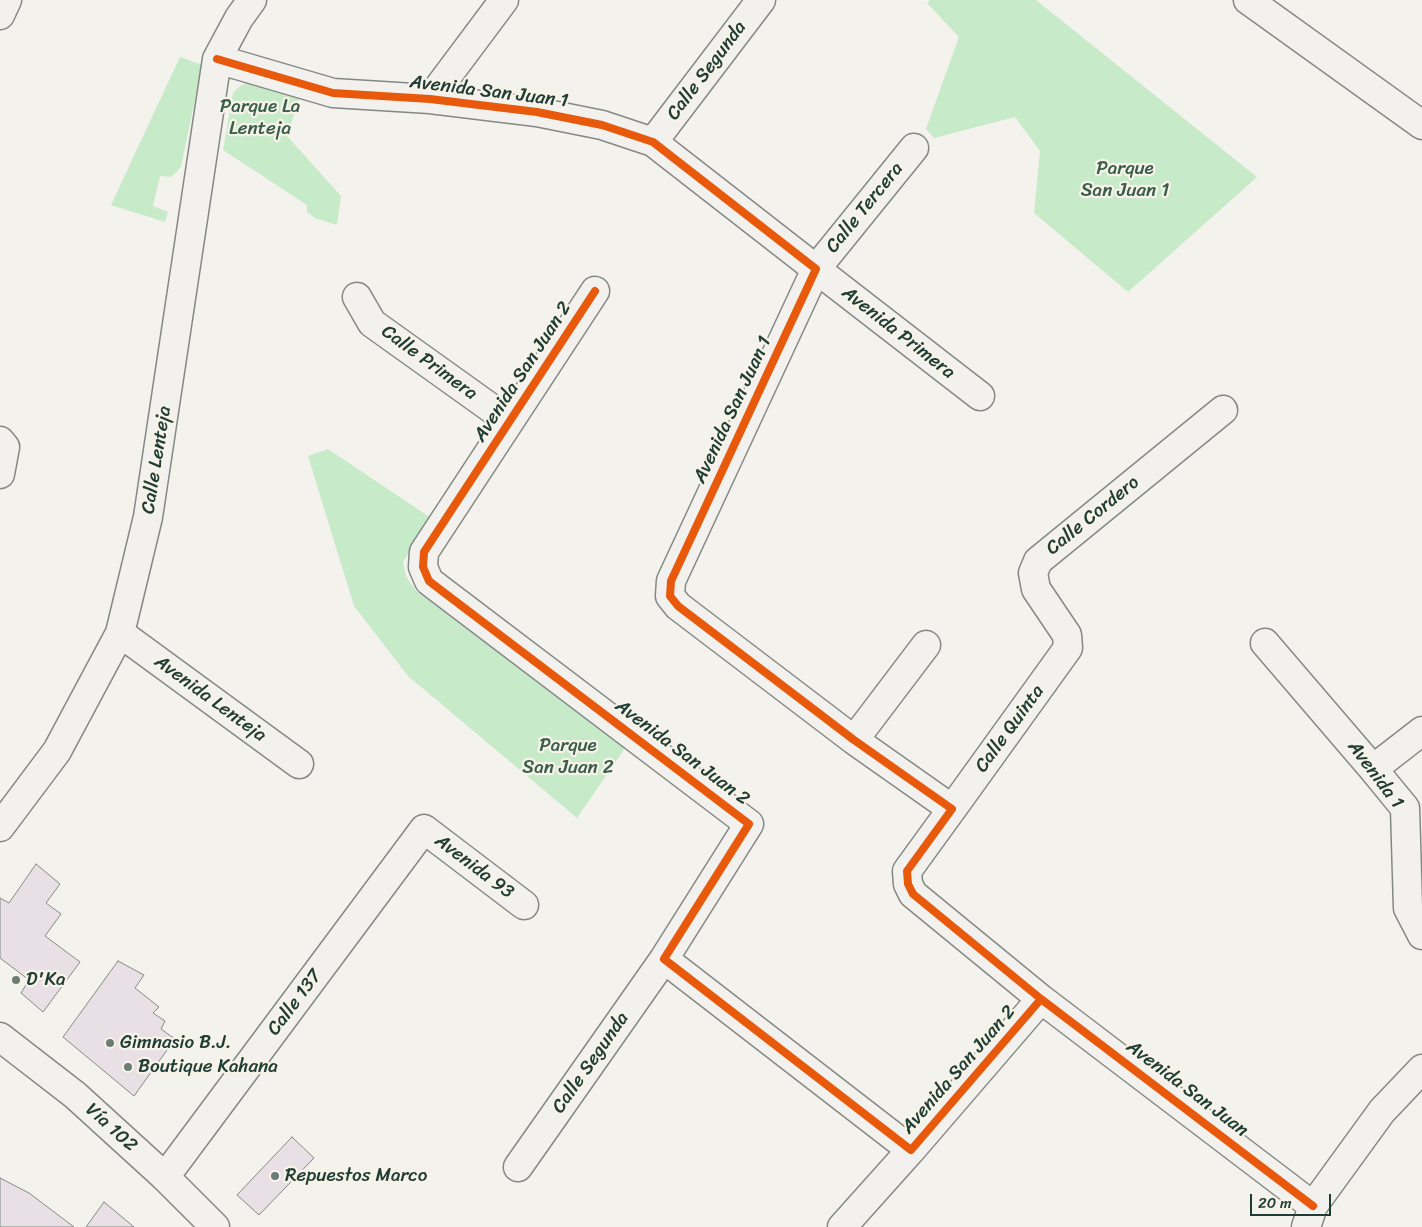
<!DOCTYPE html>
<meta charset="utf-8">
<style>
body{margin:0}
#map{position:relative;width:1422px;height:1227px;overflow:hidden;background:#f4f2ec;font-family:Sriracha,sans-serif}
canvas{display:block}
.scale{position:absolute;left:1250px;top:1194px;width:81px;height:22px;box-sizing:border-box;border:2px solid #1f3d34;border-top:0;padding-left:6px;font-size:15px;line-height:18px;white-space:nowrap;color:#1f3d34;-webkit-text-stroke:4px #f7f3e8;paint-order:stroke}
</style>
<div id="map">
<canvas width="1422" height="1227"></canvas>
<div class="scale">20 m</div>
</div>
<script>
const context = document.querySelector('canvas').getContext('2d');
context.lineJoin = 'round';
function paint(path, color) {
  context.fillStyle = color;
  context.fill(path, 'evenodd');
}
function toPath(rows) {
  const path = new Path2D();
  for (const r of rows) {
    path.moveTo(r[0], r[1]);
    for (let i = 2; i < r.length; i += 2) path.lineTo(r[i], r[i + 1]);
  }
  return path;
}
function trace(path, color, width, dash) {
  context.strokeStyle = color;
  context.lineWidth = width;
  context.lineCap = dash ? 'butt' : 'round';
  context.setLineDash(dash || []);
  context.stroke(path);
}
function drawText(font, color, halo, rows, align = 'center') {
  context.font = font + ' Sriracha,sans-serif';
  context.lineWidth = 4.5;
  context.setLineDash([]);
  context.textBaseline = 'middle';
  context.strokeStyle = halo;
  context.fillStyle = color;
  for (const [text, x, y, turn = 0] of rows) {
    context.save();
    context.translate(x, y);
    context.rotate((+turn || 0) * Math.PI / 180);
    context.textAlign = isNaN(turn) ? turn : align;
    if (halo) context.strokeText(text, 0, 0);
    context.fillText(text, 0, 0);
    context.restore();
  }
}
const green = toPath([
 [930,0,1036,0,1257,177,1128,292,1034,213,1040,151,1015,117,934,138,926,129,959,37,927,3],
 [180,57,202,65,181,167,171,177,160,176,153,206,168,212,165,222,111,205],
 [248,82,299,99,287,136,341,196,337,225,315,218,307,212,307,205,223,150,233,93,240,86],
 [328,449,431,518,403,562,406,576,416,591,625,748,577,818,408,676,354,606,308,456]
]);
const building = toPath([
 [36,864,60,884,46,903,61,914,45,936,80,962,43,1012,21,993,29,980,0,958,0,898,9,903,36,864],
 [118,961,144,975,135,988,159,1007,153,1013,165,1021,161,1029,175,1039,134,1096,63,1037,118,961],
 [292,1137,314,1158,259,1215,237,1195,292,1137],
 [0,1178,29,1193,74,1227,0,1227,0,1178],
 [104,1202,134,1227,86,1227,104,1202]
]);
const minor = toPath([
 [1248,0,1422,125],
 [0,15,7,0],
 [217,59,333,93,430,99,537,112,602,125,653,142,816,269,671,581,670,596,678,606,854,740,952,809,907,871,908,884,913,894,1041,999,1313,1206],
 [430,99,504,0],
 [653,142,761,0],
 [914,148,816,269,980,396],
 [595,291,424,552,423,567,429,581,442,591,749,824,664,959,911,1150,1041,999],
 [357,297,372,323,509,421],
 [0,441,5,447,0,474],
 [120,633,299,764],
 [1265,643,1373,769,1405,808,1408,908,1422,935],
 [854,740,926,645],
 [1373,769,1422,731],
 [952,809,1068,648,1067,635,1036,589,1033,573,1038,561,1223,410],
 [0,827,57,751,120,633,148,517,217,59,239,18,252,0],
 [518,1167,664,959],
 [165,1177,424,829,524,905],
 [842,1227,911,1150],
 [1306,1227,1313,1206,1382,1111,1422,1069]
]);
const secondary = toPath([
 [0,1037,75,1095,165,1177,215,1227]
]);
const cycleway = toPath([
 [217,59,333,93,430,99,537,112,602,125,653,142,816,269,671,581,670,596,678,606,854,740,952,809,907,871,908,884,913,894,1041,999,1313,1206],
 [595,291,424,552,423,567,429,581,442,591,749,824,664,959,911,1150,1041,999]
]);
const markers = [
 [16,980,5,"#6a7c74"],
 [110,1043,5,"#6a7c74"],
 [128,1067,5,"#6a7c74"],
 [275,1176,5,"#6a7c74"]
];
const streetNames = [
 ["Calle Segunda",707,71,-53],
 ["Avenida San Juan 1",489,92,7],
 ["Calle Tercera",865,208,-51],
 ["Avenida Primera",898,333,38],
 ["Calle Primera",429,363,36],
 ["Avenida San Juan 2",523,372,-57],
 ["Avenida San Juan 1",733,410,-65],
 ["Calle Lenteja",157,460,-81],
 ["Calle Cordero",1093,516,-39],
 ["Avenida Lenteja",210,699,36],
 ["Calle Quinta",1010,729,-54],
 ["Avenida San Juan 2",682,753,37],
 ["Avenida 1",1375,775,53],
 ["Avenida 93",474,867,37],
 ["Calle 137",295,1003,-53],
 ["Calle Segunda",591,1063,-55],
 ["Avenida San Juan 2",959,1070,-49],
 ["Avenida San Juan",1187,1089,37],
 ["Vía 102",111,1128,42]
];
const parkNames = [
 ["Parque La",260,107],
 ["Lenteja",260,129],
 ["Parque",1125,169],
 ["San Juan 1",1125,191],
 ["Parque",568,746],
 ["San Juan 2",568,768]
];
const poiNames = [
 ["D'Ka",26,980],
 ["Gimnasio B.J.",120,1043],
 ["Boutique Kahana",138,1067],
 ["Repuestos Marco",285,1176]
];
paint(green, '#c7eac9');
paint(building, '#e9e0e6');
trace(building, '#848985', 1);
trace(minor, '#848985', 31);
trace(secondary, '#848985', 31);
trace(minor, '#f2f1ed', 28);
trace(secondary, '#f2f1ed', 28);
trace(cycleway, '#e8590c', 8);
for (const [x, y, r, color] of markers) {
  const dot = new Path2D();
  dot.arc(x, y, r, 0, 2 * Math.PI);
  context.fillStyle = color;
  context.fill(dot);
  trace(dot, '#f7f3e8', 2);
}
drawText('19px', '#1f3d34', '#f7f3e8', streetNames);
drawText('19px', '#395e4c', '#f7f3e8', parkNames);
drawText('19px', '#1f3d34', '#f7f3e8', poiNames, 'left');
</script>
